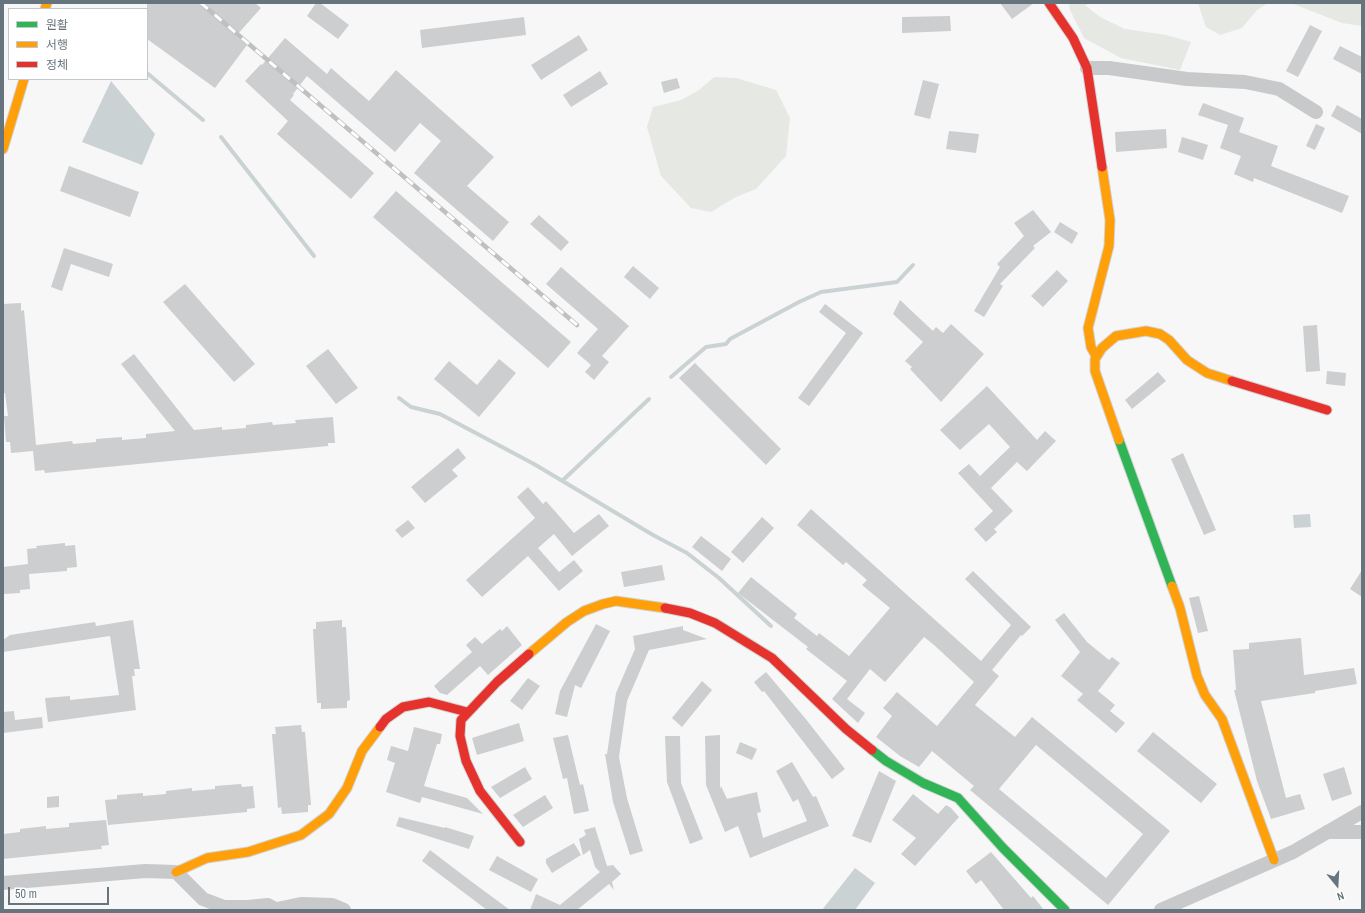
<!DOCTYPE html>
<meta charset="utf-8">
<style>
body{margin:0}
#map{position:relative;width:1365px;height:913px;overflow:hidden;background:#f7f7f7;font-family:"Archivo Narrow","Noto Sans KR",sans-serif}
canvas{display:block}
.frame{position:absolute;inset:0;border:4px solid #66757d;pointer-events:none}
.legend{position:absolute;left:8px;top:8px;width:140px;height:72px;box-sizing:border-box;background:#fff;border:1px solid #c2c8cb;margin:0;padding:5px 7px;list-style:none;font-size:12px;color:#66757d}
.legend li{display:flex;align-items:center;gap:8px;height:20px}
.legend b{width:20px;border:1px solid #c2c8cb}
.north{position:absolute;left:1317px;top:865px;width:40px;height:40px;-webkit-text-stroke:3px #fff;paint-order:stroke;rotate:162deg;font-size:11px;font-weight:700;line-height:16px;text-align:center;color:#66757d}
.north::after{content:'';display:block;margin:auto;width:14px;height:18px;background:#66757d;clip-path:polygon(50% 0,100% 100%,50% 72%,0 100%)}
.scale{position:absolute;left:8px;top:887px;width:101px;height:18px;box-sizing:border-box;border:2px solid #66757d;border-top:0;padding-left:5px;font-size:12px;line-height:14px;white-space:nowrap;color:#66757d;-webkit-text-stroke:3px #fff;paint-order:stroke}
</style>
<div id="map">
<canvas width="1365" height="913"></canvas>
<div class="frame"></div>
<ul class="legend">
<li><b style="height:5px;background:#30b455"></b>원활</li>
<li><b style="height:5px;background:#ff9f0a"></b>서행</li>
<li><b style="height:5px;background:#e5322d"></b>정체</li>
</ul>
<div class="north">N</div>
<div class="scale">50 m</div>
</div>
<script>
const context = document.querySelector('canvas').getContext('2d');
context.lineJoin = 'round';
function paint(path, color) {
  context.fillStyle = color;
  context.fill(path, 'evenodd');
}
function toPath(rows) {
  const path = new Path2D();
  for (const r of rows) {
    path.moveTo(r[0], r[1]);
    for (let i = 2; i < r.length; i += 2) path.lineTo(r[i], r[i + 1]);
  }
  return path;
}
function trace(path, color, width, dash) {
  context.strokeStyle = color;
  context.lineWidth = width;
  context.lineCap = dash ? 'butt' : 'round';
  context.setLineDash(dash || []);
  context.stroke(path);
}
const green = toPath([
 [1069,3,1093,3,1085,5,1100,17,1125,29,1166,35,1191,42,1180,70,1121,58,1084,38,1070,10],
 [1198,3,1268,3,1257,10,1242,28,1220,35,1206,27],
 [1291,3,1362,3,1362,26,1342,23],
 [714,77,736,78,776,90,790,118,786,156,756,189,736,197,711,212,691,208,661,176,647,127,653,107,681,100,699,90]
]);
const water = toPath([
 [111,81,155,134,142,165,82,142],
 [1310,514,1311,527,1294,528,1293,515],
 [855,868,875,883,855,910,822,910]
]);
const stream = toPath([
 [147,73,203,120],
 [221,137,314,256],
 [671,377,706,347,726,344,730,339,799,302,821,292,897,282,913,265],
 [399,398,411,407,440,414,534,464,653,535,687,553,719,578,771,626],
 [562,481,649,399]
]);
const building = toPath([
 [147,3,255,3,261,8,236,36,247,45,215,88,147,39],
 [316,3,320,3,349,25,338,39,307,16],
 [1000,3,1034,3,1012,19],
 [950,16,951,31,902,33,902,17],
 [524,17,526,35,422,48,420,30],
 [1310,25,1322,31,1298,77,1286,71],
 [579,35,588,50,541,80,531,65],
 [285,38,327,74,331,68,369,101,396,70,494,157,467,186,509,222,493,241,414,173,441,141,420,123,395,152,307,76,293,94,294,95,290,100,374,173,351,199,277,134,288,121,245,81,261,64,262,65],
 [1340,46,1362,57,1362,74,1333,59],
 [600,71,608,84,571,107,563,95],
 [677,78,680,88,664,93,661,82],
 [923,80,939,84,930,119,914,115],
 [1203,103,1244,118,1239,132,1278,146,1271,166,1349,196,1342,213,1254,178,1253,182,1234,174,1241,156,1220,148,1228,125,1198,115],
 [1337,105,1362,119,1362,134,1331,116],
 [1316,124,1325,128,1315,150,1306,146],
 [1166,129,1167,148,1116,152,1115,132],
 [949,131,979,134,976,153,946,149],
 [1182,137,1208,145,1203,160,1178,152],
 [69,166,139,192,130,217,60,191],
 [396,191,571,342,548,368,373,217],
 [1033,210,1051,232,1033,246,1035,248,1000,284,1003,286,984,317,974,311,1000,267,997,264,1024,236,1014,223],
 [539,215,569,242,561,251,530,224],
 [1060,222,1078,233,1072,244,1054,232],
 [64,248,113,264,109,277,71,264,62,291,51,287],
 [633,266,659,288,650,299,624,277],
 [561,267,629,326,602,356,609,362,594,380,585,372,591,365,577,353,598,329,546,284],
 [1057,270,1068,281,1043,307,1031,296],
 [185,284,255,364,234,382,163,302],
 [900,300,933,331,936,327,943,333,951,324,984,354,941,402,910,369,912,367,905,361,923,342,893,314],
 [21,303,21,311,24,310,36,445,72,441,73,444,84,443,96,442,96,439,122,437,122,440,146,438,146,434,175,431,121,364,134,354,194,430,222,427,222,430,246,428,246,425,272,422,273,425,296,423,295,420,333,417,335,443,328,443,328,446,128,465,45,473,44,470,35,471,33,451,11,453,10,442,6,442,4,416,8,416,5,393,3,393,3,304],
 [825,304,863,333,809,406,798,398,846,333,819,312],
 [1317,325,1320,371,1306,372,1303,326],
 [328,349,358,388,336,404,306,366],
 [499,359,516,373,479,417,434,379,449,361,477,385],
 [695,363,781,449,766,465,679,378],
 [1327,371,1346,373,1345,386,1326,384],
 [1158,372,1166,381,1132,409,1125,400],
 [987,386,1037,440,1045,431,1056,441,1027,471,1017,462,991,488,1013,511,994,529,997,532,986,542,974,529,993,511,958,473,969,464,980,476,1010,447,989,424,960,450,940,430],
 [458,448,466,458,452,470,458,476,425,503,411,487],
 [1183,453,1216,530,1204,535,1171,459],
 [528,487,543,504,546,501,574,533,599,514,609,526,572,556,554,534,538,548,559,572,574,560,583,571,559,591,528,556,482,597,466,580,535,518,517,497],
 [811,509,981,661,1011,625,965,579,973,571,1031,627,1022,636,1021,635,992,670,999,676,975,705,1015,737,1032,717,1170,831,1108,905,970,790,974,786,932,751,919,767,900,756,876,737,892,716,883,708,897,692,937,726,974,682,934,645,924,637,885,682,870,669,847,699,865,713,858,723,832,699,847,681,806,649,808,647,738,593,751,577,797,614,794,618,817,636,819,633,849,656,890,608,862,585,867,580,846,562,843,565,797,525],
 [1036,745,1143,834,1106,878,999,789],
 [762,517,774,528,743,563,731,552],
 [408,520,415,528,402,538,395,530],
 [701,536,731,559,722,571,692,547],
 [65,543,65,546,75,545,77,567,67,568,67,571,29,574,30,589,20,590,20,593,3,594,3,567,28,564,27,549,37,548,36,546],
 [662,565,665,580,624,587,621,572],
 [1362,570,1362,597,1350,589],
 [1199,596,1208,631,1198,633,1189,598],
 [1064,613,1087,642,1109,660,1112,657,1120,663,1098,691,1115,705,1110,711,1125,723,1116,733,1077,700,1083,694,1061,676,1080,652,1055,620],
 [133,620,140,669,134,669,135,676,132,676,136,710,48,722,45,698,70,696,70,700,119,695,110,636,3,652,3,640,10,635,95,622,96,626],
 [342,620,342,627,346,627,350,700,347,701,347,708,321,709,321,703,317,703,313,629,316,629,316,622],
 [596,624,610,631,581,688,575,685,567,717,555,714,560,691],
 [507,626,522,645,488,675,480,666,447,695,440,693,434,686,472,652,466,645,475,637,482,644,500,629,502,631],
 [683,626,683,630,707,639,649,650,627,701,619,757,627,798,643,851,630,855,613,802,605,754,607,754,616,693,635,649,633,636],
 [1301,638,1304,675,1354,668,1357,684,1315,691,1315,693,1261,701,1286,798,1300,794,1305,809,1271,819,1257,781,1234,690,1236,690,1233,650,1249,649,1249,643],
 [766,672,805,718,845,769,832,779,764,691,762,692,754,682],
 [528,678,540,686,522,710,510,701],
 [702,681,712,690,682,727,672,718],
 [14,711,15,720,42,717,43,728,3,733,3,712],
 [519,723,524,741,477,755,472,738],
 [301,725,302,732,305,732,311,805,308,805,308,812,282,814,281,807,278,808,272,734,276,734,275,727],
 [414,727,442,734,440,744,437,744,424,786,467,798,483,814,422,797,420,803,386,792,395,763,387,760,391,746,408,751],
 [1153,732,1217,784,1201,803,1137,751],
 [568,735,580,785,583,784,589,811,574,814,567,778,563,779,553,738],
 [720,735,720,789,721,786,727,799,757,792,761,812,757,813,763,838,807,821,798,799,793,802,776,771,792,762,813,797,816,796,829,826,750,858,738,826,725,832,706,785,705,736],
 [665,736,680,736,681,783,703,839,690,844,667,782],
 [740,742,757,749,752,760,736,753],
 [525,767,532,779,500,798,491,787],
 [1344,767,1352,794,1332,801,1323,774],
 [879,771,896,781,871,843,852,836],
 [241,784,242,787,253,786,255,808,247,809,247,812,108,825,105,800,117,799,117,795,143,793,143,796,166,794,166,791,192,788,192,791,215,789,215,786],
 [913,794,938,814,946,805,951,808,959,817,915,866,901,854,916,838,892,820],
 [545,795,553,808,523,827,513,815],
 [59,796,59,807,47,808,47,797],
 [399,817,445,828,445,827,474,836,469,849,396,826],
 [106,820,109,845,101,846,102,849,3,859,3,834,20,832,20,829,46,826,46,829,69,827,69,823],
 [595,827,607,866,613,865,621,874,612,882,614,890,609,884,577,910,530,910,536,894,560,905,600,872,595,867,590,850,583,855,579,839,586,835,584,830],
 [574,843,581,855,552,873,546,863,546,859],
 [430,850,468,879,510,910,487,910,422,861],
 [991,852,1031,898,1033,896,1044,910,1004,910,981,880,976,884,966,871],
 [497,856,538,879,531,892,489,870]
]);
const street = toPath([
 [1087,68,1109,68,1187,79,1245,82,1279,89,1316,112],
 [1327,832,1362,832],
 [3,883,145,871,176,872,203,899,224,907,248,907,268,905,277,910],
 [277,909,301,904,332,905,344,910],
 [1161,910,1293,852,1362,812]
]);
const fast = toPath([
 [1119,440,1172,586],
 [872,750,886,761,923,783,958,798,1003,848,1065,910]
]);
const slow = toPath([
 [45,9,47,3],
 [3,149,24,79],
 [1096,356,1091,347,1088,328,1109,246,1110,220,1102,167],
 [1119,440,1095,371,1095,359,1102,348,1116,336,1146,331,1160,334,1169,340,1187,360,1207,373,1232,381],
 [1172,586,1180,608,1197,676,1205,695,1222,719,1274,860],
 [529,654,567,622,584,611,603,604,616,601,665,608],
 [176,872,207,858,248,852,301,835,329,814,347,788,362,751,380,727]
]);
const jam = toPath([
 [1049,3,1073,38,1087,68,1102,167],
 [1232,381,1327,410],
 [665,608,690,613,715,623,772,658,846,729,872,750],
 [380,727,386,719,403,707,429,702,467,712],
 [520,842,480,791,466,761,460,736,461,720,497,682,529,654]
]);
const rail = toPath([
 [201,3,577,325]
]);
paint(green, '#e6e8e4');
paint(water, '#cad2d4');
trace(stream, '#cad2d4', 4);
paint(building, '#cccecf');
trace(fast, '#d2d3d4', 11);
trace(slow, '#d2d3d4', 11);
trace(jam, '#d2d3d4', 11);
trace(street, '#c8c9ca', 14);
trace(fast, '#30b455', 9);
trace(slow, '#ff9f0a', 9);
trace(jam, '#e5322d', 9);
trace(rail, '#bec0c1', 4.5);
trace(rail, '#fff', 3, [9]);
</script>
